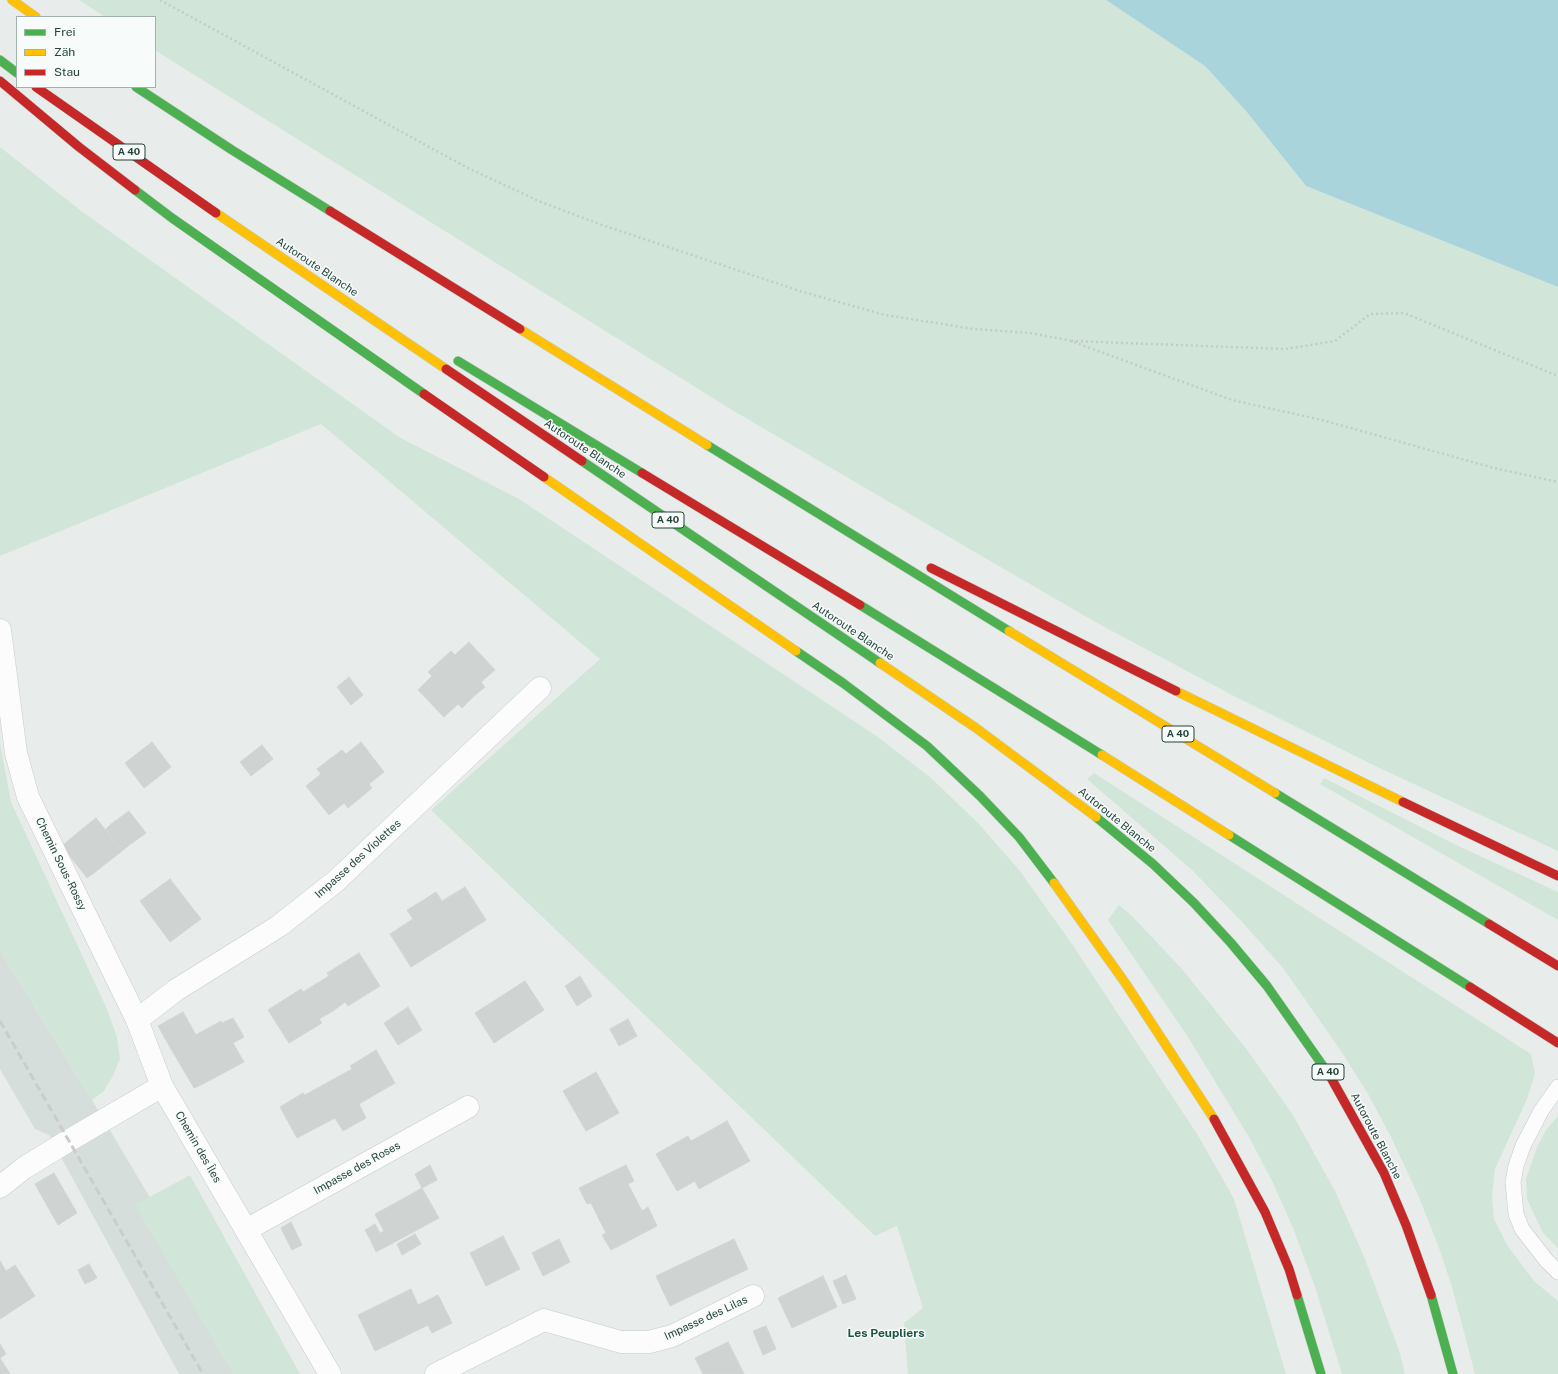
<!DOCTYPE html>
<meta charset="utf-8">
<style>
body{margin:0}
#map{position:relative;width:1558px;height:1374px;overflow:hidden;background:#e8edeb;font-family:"Public Sans",sans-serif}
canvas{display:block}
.legend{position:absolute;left:16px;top:16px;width:140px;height:72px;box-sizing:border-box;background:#f7fbf9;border:1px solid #a3b1ad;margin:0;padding:5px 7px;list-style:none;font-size:12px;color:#24423a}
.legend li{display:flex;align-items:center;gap:8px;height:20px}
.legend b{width:20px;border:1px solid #a3b1ad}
</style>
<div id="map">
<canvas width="1558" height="1374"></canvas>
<ul class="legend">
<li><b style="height:5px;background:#4caf50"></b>Frei</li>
<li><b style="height:5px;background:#ffc107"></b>Zäh</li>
<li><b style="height:5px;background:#c62828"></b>Stau</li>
</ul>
</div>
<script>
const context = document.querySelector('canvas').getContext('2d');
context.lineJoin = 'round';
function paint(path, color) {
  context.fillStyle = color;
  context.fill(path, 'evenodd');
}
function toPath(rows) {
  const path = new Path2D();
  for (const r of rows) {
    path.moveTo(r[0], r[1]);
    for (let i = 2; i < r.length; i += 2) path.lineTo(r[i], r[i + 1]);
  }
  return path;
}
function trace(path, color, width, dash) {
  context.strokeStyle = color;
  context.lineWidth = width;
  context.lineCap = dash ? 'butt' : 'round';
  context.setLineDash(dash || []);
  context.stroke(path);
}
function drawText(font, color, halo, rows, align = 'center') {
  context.font = font + ' "Public Sans",sans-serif';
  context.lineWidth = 3;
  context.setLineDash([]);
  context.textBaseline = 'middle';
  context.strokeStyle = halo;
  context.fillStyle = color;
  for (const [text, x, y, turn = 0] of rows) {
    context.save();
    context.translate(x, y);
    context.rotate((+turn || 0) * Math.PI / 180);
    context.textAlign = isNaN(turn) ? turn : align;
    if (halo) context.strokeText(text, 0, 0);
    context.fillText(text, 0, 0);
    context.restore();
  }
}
const built = toPath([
 [0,950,92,1100,255,1374,179,1374,49,1135,35,1129,0,1069]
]);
const green = toPath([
 [79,0,1106,0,1205,66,1246,111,1306,186,1558,287,1558,851,1373,765,1232,695,1097,623,973,551,732,410,172,61,155,50,155,17,105,17],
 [0,147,84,213,399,437,519,499,875,735,930,777,978,823,1020,871,1072,944,1199,1137,1234,1199,1286,1374,908,1374,904,1323,923,1308,897,1226,875,1236,431,810,600,659,321,424,0,556],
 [0,743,11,802,106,1007,117,1037,120,1059,113,1076,104,1091,92,1100,0,950],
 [1094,773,1531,1054,1535,1073,1527,1099,1495,1169,1492,1196,1494,1219,1507,1245,1534,1281,1558,1301,1558,1374,1475,1374,1452,1287,1438,1245,1418,1195,1392,1139,1368,1094,1341,1051,1283,968,1242,922,1193,871,1087,779],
 [1324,778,1454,844,1558,892,1558,920,1320,784],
 [1119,905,1133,917,1182,969,1248,1051,1293,1115,1335,1191,1365,1259,1399,1350,1405,1374,1342,1374,1315,1287,1293,1228,1273,1183,1249,1137,1186,1034,1108,920],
 [1558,1116,1558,1248,1543,1233,1534,1214,1527,1199,1526,1179,1537,1147,1546,1130],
 [190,1175,300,1374,233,1374,135,1205]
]);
const water = toPath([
 [1106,0,1558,0,1558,287,1306,186,1246,111,1205,66]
]);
const building = toPath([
 [469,642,495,670,481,682,485,687,473,697,440,661,451,651,455,655,469,642],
 [440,661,473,697,462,708,458,704,444,717,418,690,432,676,428,672,440,661],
 [349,677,363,695,351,705,337,687,349,677],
 [152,742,171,767,144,788,125,763,152,742],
 [361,742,384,772,369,784,372,788,360,798,330,759,342,750,346,754,361,742],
 [262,745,273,759,251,776,240,762,262,745],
 [330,759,360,798,348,808,344,803,329,815,306,786,321,774,317,769,330,759],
 [129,811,146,833,128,846,111,824,129,811],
 [96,818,112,838,98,849,82,829,96,818],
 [111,824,128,846,122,851,106,829,111,824],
 [82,829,98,849,112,838,122,851,94,873,69,840,82,829],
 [69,840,94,873,87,878,62,846,69,840],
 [170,879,201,919,170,942,140,901,170,879],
 [465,887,486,920,448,944,422,901,436,892,442,901,465,887],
 [422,901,448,944,411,967,390,934,413,919,407,910,422,901],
 [359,953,380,986,348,1006,345,1002,333,1011,316,984,329,976,327,973,359,953],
 [580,976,592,996,577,1006,565,986,580,976],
 [525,981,544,1010,494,1043,475,1013,525,981],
 [316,984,333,1011,319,1019,322,1023,289,1043,268,1010,301,989,303,992,316,984],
 [408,1007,422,1030,398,1045,384,1023,408,1007],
 [183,1012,196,1035,179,1044,167,1021,183,1012],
 [233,1018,244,1037,233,1043,244,1062,201,1085,179,1044,221,1021,222,1023,233,1018],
 [628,1019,637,1036,619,1046,610,1029,628,1019],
 [167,1021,179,1044,171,1049,158,1026,167,1021],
 [179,1044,201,1085,194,1088,171,1049,179,1044],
 [376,1050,395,1083,359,1104,366,1118,343,1131,335,1118,297,1138,280,1107,303,1093,305,1095,352,1069,350,1066,376,1050],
 [596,1072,619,1113,586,1131,563,1091,596,1072],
 [727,1121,750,1161,699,1189,695,1181,677,1191,656,1154,688,1136,691,1141,727,1121],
 [430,1165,437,1180,422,1188,415,1174,430,1165],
 [626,1165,634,1181,628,1184,642,1211,648,1207,657,1226,611,1250,602,1235,606,1233,591,1203,587,1204,579,1188,626,1165],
 [54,1173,77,1213,58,1225,35,1184,54,1173],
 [422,1188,439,1218,415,1231,399,1201,422,1188],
 [399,1201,415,1231,391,1244,375,1214,399,1201],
 [291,1222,302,1245,292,1250,281,1228,291,1222],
 [375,1224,380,1233,370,1239,365,1230,375,1224],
 [384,1231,391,1244,376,1252,370,1239,384,1231],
 [415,1234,421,1244,402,1255,397,1244,415,1234],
 [503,1236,520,1269,486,1286,470,1253,503,1236],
 [559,1239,570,1262,543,1276,532,1253,559,1239],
 [734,1239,748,1269,670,1306,656,1276,734,1239],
 [0,1261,6,1271,15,1265,35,1296,0,1319,0,1261],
 [89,1264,97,1278,85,1284,78,1270,89,1264],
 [846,1275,856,1299,843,1304,833,1281,846,1275],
 [823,1276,837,1307,792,1328,778,1298,823,1276],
 [411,1289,418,1305,438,1295,452,1323,432,1333,428,1325,375,1351,358,1315,411,1289],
 [766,1326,776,1349,763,1355,753,1331,766,1326],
 [728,1342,744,1374,703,1374,695,1358,728,1342],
 [0,1344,6,1354,0,1358,10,1374,0,1374,0,1344]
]);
const path = toPath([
 [160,0,466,167,541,202,602,225,803,292,885,315,974,329,1030,333,1068,340,1232,400,1322,420,1494,468,1558,482],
 [1071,341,1285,349,1335,341,1370,314,1404,313,1558,376]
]);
const lane = toPath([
 [1558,1087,1541,1111,1523,1146,1516,1166,1513,1182,1516,1214,1522,1229,1546,1260,1558,1272]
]);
const street = toPath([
 [0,630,16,753,28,797,137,1020,162,1086],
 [137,1020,176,990,279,926,336,881,540,688],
 [0,1187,24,1168,68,1141,162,1086,330,1374],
 [246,1230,468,1107],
 [436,1374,544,1320,621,1342,649,1342,672,1336,753,1296]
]);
const fast = toPath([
 [0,60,17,73],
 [136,87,232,150,330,211],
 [135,190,172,218,424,394],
 [458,361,642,473],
 [707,445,1009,631],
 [582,461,880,663],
 [860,605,1102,755],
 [796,651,843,683,927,746,980,796,1019,837,1054,883],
 [1275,793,1489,924],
 [1096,817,1153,864,1194,903,1231,943,1267,986,1330,1076],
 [1229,835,1470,987],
 [1297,1295,1321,1374],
 [1431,1295,1453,1374]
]);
const slow = toPath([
 [12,0,36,17],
 [216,213,446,369],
 [520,329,707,445],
 [544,477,796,651],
 [1009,631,1275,793],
 [880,663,976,728,1096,817],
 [1176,691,1403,802],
 [1102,755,1229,835],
 [1054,883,1126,984,1214,1119]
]);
const jam = toPath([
 [0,81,79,147,135,190],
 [36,87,216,213],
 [330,211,520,329],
 [446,369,582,461],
 [424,394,544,477],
 [642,473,860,605],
 [931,568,1176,691],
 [1403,802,1558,876],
 [1489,924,1558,966],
 [1470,987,1558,1043],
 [1330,1076,1384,1173,1406,1225,1431,1295],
 [1214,1119,1265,1212,1289,1269,1297,1295]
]);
const rail = toPath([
 [0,1021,203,1374]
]);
const shields = [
 [129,152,32],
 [668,520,32],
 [1178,734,32],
 [1328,1072,32]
];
const shieldNames = [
 ["A 40",129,152],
 ["A 40",668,520],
 ["A 40",1178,734],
 ["A 40",1328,1072]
];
const streetNames = [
 ["Autoroute Blanche",317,267,34],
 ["Autoroute Blanche",585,449,34],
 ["Autoroute Blanche",853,631,34],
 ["Autoroute Blanche",1117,820,39],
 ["Impasse des Violettes",358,859,-42],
 ["Chemin Sous-Rossy",61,864,64],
 ["Autoroute Blanche",1376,1136,62],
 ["Chemin des Îles",198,1147,60],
 ["Impasse des Roses",357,1168,-29],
 ["Impasse des Lilas",706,1318,-25]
];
const neighbourhoodNames = [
 ["Les Peupliers",886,1333]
];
paint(built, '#d6dedb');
paint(green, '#d1e6d8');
paint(water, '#a9d4db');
paint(building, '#cfd4d2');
trace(building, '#d1d6d4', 1);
trace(lane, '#c5cac8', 16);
trace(street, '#c5cac8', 23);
trace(fast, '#c3ccc9', 10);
trace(slow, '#c3ccc9', 10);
trace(jam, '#c3ccc9', 10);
trace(path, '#c3ccca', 2.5, [2, 3]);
trace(lane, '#fcfcfc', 15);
trace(street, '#fcfcfc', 22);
trace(fast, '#4caf50', 9);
trace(slow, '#ffc107', 9);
trace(jam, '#c62828', 9);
trace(rail, '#c9cdcc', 3, [8, 4]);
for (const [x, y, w] of shields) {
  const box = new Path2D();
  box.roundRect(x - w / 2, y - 8, w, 16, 3);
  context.fillStyle = '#f7fbf9';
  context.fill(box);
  trace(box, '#24423a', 1);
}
drawText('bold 10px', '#24423a', null, shieldNames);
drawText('11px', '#24423a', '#f7fbf9', streetNames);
drawText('bold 12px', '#1f5548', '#f7fbf9', neighbourhoodNames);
</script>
